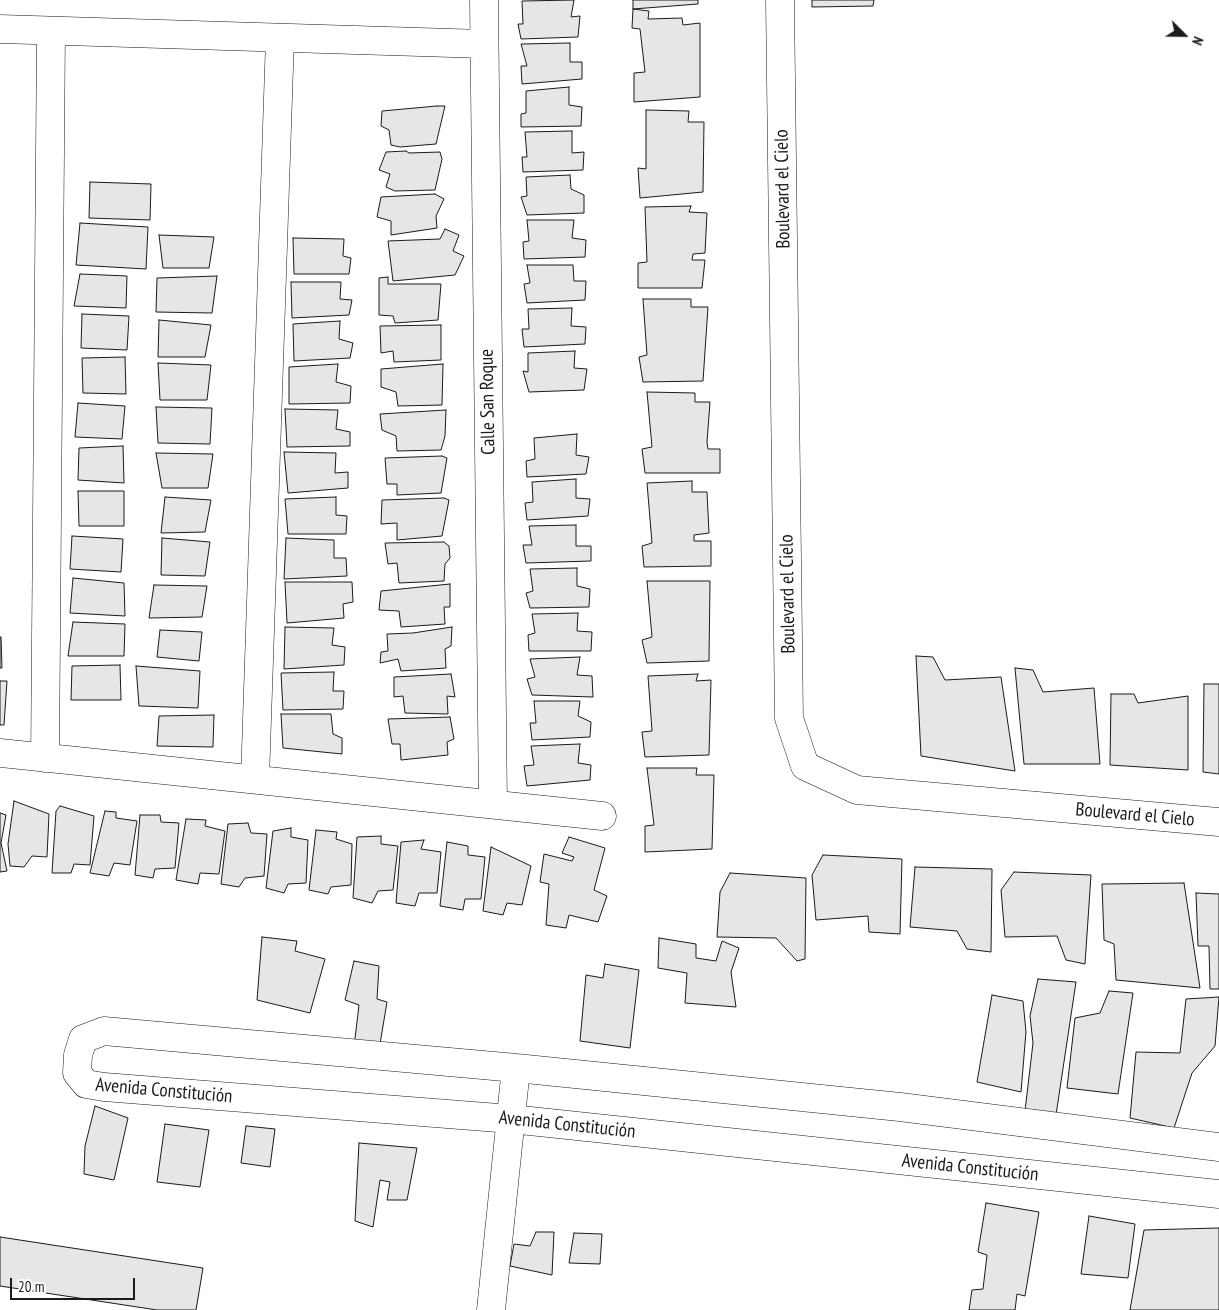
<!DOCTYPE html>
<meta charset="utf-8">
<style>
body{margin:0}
#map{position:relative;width:1219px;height:1310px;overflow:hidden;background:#fff;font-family:"PT Sans Narrow",sans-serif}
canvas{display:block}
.north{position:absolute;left:1159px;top:10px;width:50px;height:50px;-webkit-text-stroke:4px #fff;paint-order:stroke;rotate:113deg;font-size:14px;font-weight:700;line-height:20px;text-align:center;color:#1a1a1a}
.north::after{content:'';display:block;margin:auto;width:18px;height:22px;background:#1a1a1a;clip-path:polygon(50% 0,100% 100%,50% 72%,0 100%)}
.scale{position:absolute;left:10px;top:1278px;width:125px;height:22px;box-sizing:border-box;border:2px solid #1a1a1a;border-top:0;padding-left:6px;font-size:15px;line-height:18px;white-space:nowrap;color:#1a1a1a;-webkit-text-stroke:4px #fff;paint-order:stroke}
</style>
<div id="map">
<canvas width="1219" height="1310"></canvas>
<div class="north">N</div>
<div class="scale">20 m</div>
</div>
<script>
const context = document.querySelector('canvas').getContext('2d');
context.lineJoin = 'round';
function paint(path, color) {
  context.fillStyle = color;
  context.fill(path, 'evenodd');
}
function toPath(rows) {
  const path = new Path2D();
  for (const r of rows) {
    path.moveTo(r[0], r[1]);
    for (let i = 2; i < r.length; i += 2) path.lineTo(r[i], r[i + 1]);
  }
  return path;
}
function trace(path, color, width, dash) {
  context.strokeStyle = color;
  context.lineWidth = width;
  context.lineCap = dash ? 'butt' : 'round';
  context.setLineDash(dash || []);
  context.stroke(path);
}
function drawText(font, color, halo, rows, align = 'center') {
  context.font = font + ' "PT Sans Narrow",sans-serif';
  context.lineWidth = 4;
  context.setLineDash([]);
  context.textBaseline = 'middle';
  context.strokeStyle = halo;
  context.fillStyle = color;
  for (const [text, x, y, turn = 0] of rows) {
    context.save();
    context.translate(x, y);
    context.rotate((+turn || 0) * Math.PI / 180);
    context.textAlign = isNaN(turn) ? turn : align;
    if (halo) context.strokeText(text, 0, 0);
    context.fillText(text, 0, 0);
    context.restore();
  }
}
const building = toPath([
 [574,0,571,17,580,16,578,37,521,39,518,24,523,24,522,1,574,0],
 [633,0,698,0,698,4,633,9,633,0],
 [812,0,874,0,873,6,812,7,812,0],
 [633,9,649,11,648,19,682,18,683,25,700,23,700,97,634,102,634,73,645,72,640,29,632,28,633,9],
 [570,43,570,62,582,62,582,79,522,84,521,66,527,66,521,44,570,43],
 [569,87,569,105,582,107,581,126,521,127,521,114,526,113,526,91,569,87],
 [437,106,445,106,436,144,400,147,391,145,389,130,381,126,382,111,437,106],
 [646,110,689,111,688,122,704,122,703,192,640,198,638,168,646,169,646,110],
 [572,131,572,153,584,152,583,170,523,172,522,157,527,157,525,132,572,131],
 [406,151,409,153,440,152,442,159,435,190,395,191,386,187,390,174,379,170,386,152,406,151],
 [570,175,571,189,584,195,584,213,527,215,521,197,527,196,526,177,570,175],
 [90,182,151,184,150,220,89,218,90,182],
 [435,194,444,199,436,216,437,228,391,235,391,221,377,217,381,197,435,194],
 [691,206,689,212,707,213,705,253,693,254,692,260,705,260,702,288,638,288,638,263,647,262,645,207,691,206],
 [527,220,574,220,572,238,586,240,585,257,524,259,523,242,529,241,527,220],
 [80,223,148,227,146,269,76,265,80,223],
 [445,229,459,235,453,251,464,256,455,275,393,281,388,241,440,239,445,229],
 [159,235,214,237,209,268,163,268,159,235],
 [293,238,344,239,343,256,351,258,349,274,294,274,293,238],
 [527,265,573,265,574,281,586,281,585,300,527,303,524,284,530,283,527,265],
 [80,274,127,276,126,308,74,306,80,274],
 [217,276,212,313,156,312,157,278,217,276],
 [388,277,388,284,441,284,438,320,395,323,393,316,379,315,379,278,388,277],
 [291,282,341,282,340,299,352,300,349,315,292,318,291,282],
 [643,299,691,299,691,307,708,307,703,381,643,382,639,357,647,355,643,299],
 [572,308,571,326,586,327,585,344,524,347,522,329,529,329,528,309,572,308],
 [82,314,129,316,127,350,81,348,82,314],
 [159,320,211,325,205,357,158,357,159,320],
 [340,321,339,339,353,343,350,358,294,361,293,324,340,321],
 [441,325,441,360,394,362,393,351,381,353,380,326,441,325],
 [575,351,574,368,587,369,584,390,529,392,523,371,528,372,528,353,575,351],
 [125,357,126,394,83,393,82,358,125,357],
 [158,363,211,365,207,400,160,400,158,363],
 [338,364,336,382,351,386,350,403,289,404,289,367,338,364],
 [443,364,442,405,398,406,396,392,381,387,381,369,443,364],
 [647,392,695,393,695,402,710,402,707,442,708,449,720,449,720,473,645,473,642,449,652,447,647,392],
 [78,403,125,406,122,439,75,437,78,403],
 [156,407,212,408,210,444,158,443,156,407],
 [285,409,338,410,336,429,350,432,350,446,287,447,285,409],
 [446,410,445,436,441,450,397,451,396,436,382,430,380,414,446,410],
 [577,434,576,455,589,457,586,474,527,477,526,461,535,459,534,438,577,434],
 [123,446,124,483,78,480,79,448,123,446],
 [284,452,336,453,335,473,348,472,348,488,288,493,284,452],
 [156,453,213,454,208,488,162,488,156,453],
 [442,456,447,458,441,493,397,495,397,484,387,484,385,458,442,456],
 [576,479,576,498,590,499,588,516,527,520,525,503,533,502,532,482,576,479],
 [692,481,692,492,707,492,709,533,694,535,694,541,711,541,711,566,644,567,642,546,652,543,647,483,692,481],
 [78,491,124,491,124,526,79,526,78,491],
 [165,497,211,500,205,532,161,533,165,497],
 [336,497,336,515,347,516,346,534,288,534,285,499,336,497],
 [444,498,449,500,442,536,397,540,397,523,381,524,382,500,444,498],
 [576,525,576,546,591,546,591,561,526,563,523,545,532,545,529,526,576,525],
 [72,536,123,539,121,572,70,569,72,536],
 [162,538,210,542,205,576,161,575,162,538],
 [286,538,334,540,334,558,346,558,347,576,284,579,286,538],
 [444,542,449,546,450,558,445,564,444,581,399,583,397,563,388,564,385,543,444,542],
 [577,568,577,586,590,589,589,607,530,608,526,593,533,591,530,569,577,568],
 [73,578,124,583,125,616,70,613,73,578],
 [647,581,710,581,709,661,647,663,642,640,652,637,647,581],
 [285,582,352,582,353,602,343,604,344,618,287,623,285,582],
 [450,584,450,607,444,607,445,624,401,627,399,611,379,610,381,591,450,584],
 [154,585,207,586,202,617,149,618,154,585],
 [578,613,577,631,592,632,591,651,529,651,528,635,535,633,532,614,578,613],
 [73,622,125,624,124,656,68,656,73,622],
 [285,627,334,628,332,645,345,647,344,665,284,669,285,627],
 [452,627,451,646,445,649,446,668,401,671,398,659,380,663,381,652,388,651,387,634,413,633,452,627],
 [160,630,202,632,199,661,157,657,160,630],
 [0,637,1,637,2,668,0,668,0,637],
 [916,656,933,657,945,680,1001,677,1015,771,921,756,916,656],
 [580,657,577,675,592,676,593,697,532,695,527,679,535,677,530,659,580,657],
 [120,665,121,700,71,700,72,666,120,665],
 [136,666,200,671,198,708,139,706,136,666],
 [1015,668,1033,670,1043,692,1094,688,1100,764,1024,764,1015,668],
 [334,672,333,691,344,691,343,709,283,710,281,673,334,672],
 [451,674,455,697,447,696,448,714,405,713,403,696,394,697,394,677,451,674],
 [698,674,696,681,711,680,709,755,645,757,642,732,652,731,648,676,698,674],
 [0,681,7,681,4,725,0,725,0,681],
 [1204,684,1219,684,1219,774,1203,772,1204,684],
 [1111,694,1134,694,1138,703,1188,696,1188,770,1110,765,1111,694],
 [534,701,580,701,578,716,591,722,590,737,532,740,530,723,536,723,534,701],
 [281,714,331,714,333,734,342,738,342,754,283,748,281,714],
 [214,715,213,747,157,746,159,716,214,715],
 [450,717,454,739,447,742,448,755,401,760,400,744,392,744,388,719,450,717],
 [580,744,578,763,591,765,590,780,527,786,524,766,534,765,531,746,580,744],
 [647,768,697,768,696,775,714,775,712,849,645,852,645,826,654,825,647,768],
 [14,801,49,814,47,857,32,856,24,867,10,866,8,844,14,801],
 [60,806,94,816,90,865,74,864,71,873,52,873,56,811,60,806],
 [105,811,116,812,116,818,137,821,130,865,114,863,109,876,90,873,105,811],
 [0,813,6,815,1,843,7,871,0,872,0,813],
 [140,815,160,815,161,822,179,823,175,868,155,869,153,878,135,875,140,815],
 [186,819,206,820,205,826,225,831,219,874,200,873,198,884,176,880,186,819],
 [248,823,251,833,267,834,264,876,245,878,239,887,221,884,228,824,248,823],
 [291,828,291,837,308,840,306,883,288,884,284,893,266,888,273,831,291,828],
 [316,830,337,832,336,839,352,844,351,885,331,887,328,894,309,890,316,830],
 [381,836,381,844,398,846,393,890,378,891,372,903,353,898,357,837,381,836],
 [569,837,605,848,594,890,607,896,598,922,569,915,566,928,546,925,549,884,540,882,544,854,572,861,574,857,562,853,569,837],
 [424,840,421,849,441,852,437,893,419,893,415,906,396,903,401,842,424,840],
 [447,842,468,846,468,855,485,857,481,899,465,899,463,910,440,906,447,842],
 [491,847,531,866,522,905,507,903,503,915,483,911,491,847],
 [823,855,902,859,900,934,869,932,868,916,816,920,812,875,823,855],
 [915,867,992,869,991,952,967,949,957,931,910,927,915,867],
 [1014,872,1091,875,1085,964,1066,960,1057,936,1005,937,1001,890,1014,872],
 [730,873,806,878,805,959,797,961,776,938,717,937,720,892,730,873],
 [1184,883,1200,988,1116,980,1114,944,1104,940,1102,884,1184,883],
 [1196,893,1219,894,1219,989,1210,989,1209,946,1198,946,1196,893],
 [262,937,297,941,295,951,325,959,310,1013,257,1000,262,937],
 [659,938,696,944,696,958,716,961,722,941,739,948,731,972,736,1007,685,1003,687,973,658,968,659,938],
 [354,961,379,966,377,999,387,1002,378,1056,354,1047,359,1005,345,1000,354,961],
 [605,964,639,970,630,1048,580,1041,586,975,603,978,605,964],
 [1038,979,1076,982,1056,1115,1025,1111,1033,1043,1030,1016,1038,979],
 [1109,991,1133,993,1118,1094,1067,1088,1075,1018,1100,1013,1109,991],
 [992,995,1023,1001,1026,1032,1021,1092,977,1082,992,995],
 [1219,997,1215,1046,1192,1073,1174,1128,1130,1118,1136,1052,1180,1053,1186,999,1219,997],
 [95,1106,128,1118,114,1180,84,1174,85,1146,95,1106],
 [165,1124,209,1130,200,1187,157,1182,165,1124],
 [246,1126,275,1129,270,1167,241,1163,246,1126],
 [359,1143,417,1148,407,1200,387,1200,390,1182,380,1180,373,1227,355,1221,359,1143],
 [986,1203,1039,1212,1025,1296,1017,1294,1015,1310,969,1310,972,1290,983,1289,987,1255,978,1252,986,1203],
 [1089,1216,1135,1224,1128,1278,1081,1274,1089,1216],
 [1219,1228,1219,1310,1130,1310,1144,1230,1219,1228],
 [536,1232,554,1232,552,1275,510,1266,514,1244,530,1246,536,1232],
 [574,1233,602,1234,600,1264,569,1263,574,1233],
 [0,1237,203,1268,196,1310,157,1310,0,1286,0,1237]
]);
const street = toPath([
 [484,0,493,804],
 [780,0,789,718,805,766,857,790,1219,822],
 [0,29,484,44],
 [0,753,602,816],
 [45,758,51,31],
 [255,779,280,38],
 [1219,1147,900,1107,516,1068,104,1031,83,1039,78,1055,77,1073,86,1084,104,1087,511,1119,1219,1194],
 [491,1310,516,1068]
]);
const streetNames = [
 ["Boulevard el Cielo",783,189,-91],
 ["Calle San Roque",488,402,-91],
 ["Boulevard el Cielo",788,594,-91],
 ["Boulevard el Cielo",1135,815,5],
 ["Avenida Constitución",164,1091,5],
 ["Avenida Constitución",567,1125,6],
 ["Avenida Constitución",970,1168,6]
];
paint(building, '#e6e6e6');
trace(building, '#1a1a1a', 1);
trace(street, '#1a1a1a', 29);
trace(street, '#fff', 28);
drawText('19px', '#1a1a1a', '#fff', streetNames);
</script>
